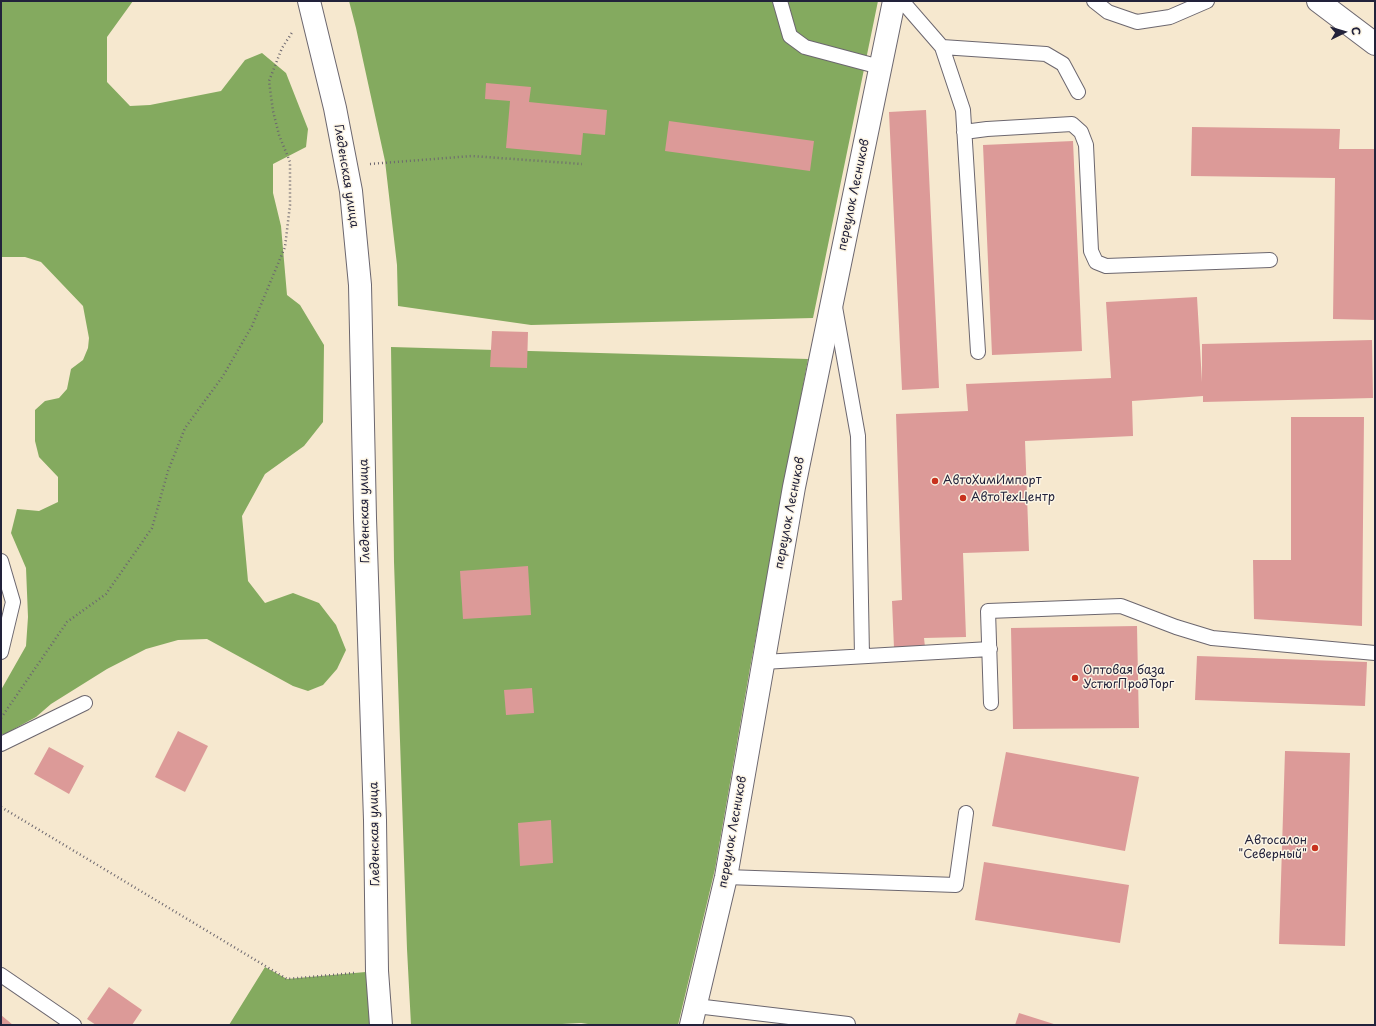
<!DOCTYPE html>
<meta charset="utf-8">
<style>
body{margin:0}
#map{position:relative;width:1376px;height:1026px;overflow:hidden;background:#f6e8cf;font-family:"Playpen Sans",sans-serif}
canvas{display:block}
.frame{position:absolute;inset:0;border:2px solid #22223b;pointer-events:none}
.north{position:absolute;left:1324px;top:12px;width:40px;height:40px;-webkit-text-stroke:3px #fcf5e5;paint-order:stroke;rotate:85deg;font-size:11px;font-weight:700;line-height:16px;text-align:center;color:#22223b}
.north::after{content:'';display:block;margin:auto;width:14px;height:18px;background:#22223b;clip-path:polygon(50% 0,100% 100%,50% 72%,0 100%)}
</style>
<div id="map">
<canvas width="1376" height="1026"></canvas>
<div class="frame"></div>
<div class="north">С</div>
</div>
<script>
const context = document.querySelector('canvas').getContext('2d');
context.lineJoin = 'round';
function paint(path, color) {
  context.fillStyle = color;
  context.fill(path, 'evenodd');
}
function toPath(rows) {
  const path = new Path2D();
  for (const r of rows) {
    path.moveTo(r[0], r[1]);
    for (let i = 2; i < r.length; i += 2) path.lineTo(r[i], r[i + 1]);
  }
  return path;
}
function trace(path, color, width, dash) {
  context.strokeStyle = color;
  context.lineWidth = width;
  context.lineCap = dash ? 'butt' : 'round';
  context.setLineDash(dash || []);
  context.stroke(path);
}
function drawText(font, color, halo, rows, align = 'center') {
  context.font = font + ' "Playpen Sans",sans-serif';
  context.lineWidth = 3;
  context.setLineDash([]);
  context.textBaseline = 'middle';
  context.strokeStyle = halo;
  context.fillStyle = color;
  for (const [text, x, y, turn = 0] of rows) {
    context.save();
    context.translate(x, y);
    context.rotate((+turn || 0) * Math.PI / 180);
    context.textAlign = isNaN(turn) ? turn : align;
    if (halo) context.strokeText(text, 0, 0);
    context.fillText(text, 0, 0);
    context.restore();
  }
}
const forest = toPath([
 [1,1,133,1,107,37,107,82,130,106,150,105,221,91,245,60,262,53,286,73,308,129,306,147,273,164,273,193,281,226,287,295,300,305,324,345,323,422,304,446,265,474,242,516,248,581,265,603,293,593,319,603,336,625,346,650,337,669,323,685,308,691,293,686,207,639,178,640,146,649,107,669,51,704,36,717,5,734,1,734,1,690,26,646,28,617,26,568,11,533,17,509,39,511,58,502,58,477,39,457,35,441,35,410,45,401,59,398,67,389,71,369,83,360,88,348,89,338,83,306,41,262,25,257,1,257],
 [349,1,878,1,813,318,531,325,398,306,397,265,385,161,356,28],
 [391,347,808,359,750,668,715,869,678,1025,595,1025,581,1023,543,1025,411,1025,407,949,394,562],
 [265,967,287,979,377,971,381,1025,229,1025]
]);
const building = toPath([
 [486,83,531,87,529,102,607,110,605,135,583,133,581,155,506,148,510,101,485,99],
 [926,110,939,388,902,390,889,112],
 [669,121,814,141,810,171,665,151],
 [1192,127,1340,129,1339,149,1375,149,1375,320,1333,319,1335,178,1191,176],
 [1073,141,1082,351,992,355,983,145],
 [1197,297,1202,382,1202,344,1372,340,1373,398,1203,402,1203,396,1132,401,1133,436,1025,441,1029,551,963,553,966,637,924,638,925,647,894,648,892,601,902,600,896,414,968,411,966,384,1111,378,1106,302],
 [492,331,528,332,527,368,490,367],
 [1291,417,1364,417,1362,626,1254,619,1253,560,1291,560],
 [528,566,531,615,463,619,460,571],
 [1137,626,1139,728,1013,729,1011,628],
 [1197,656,1367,662,1365,706,1195,700],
 [532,688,534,713,506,715,504,690],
 [178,731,208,746,185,792,155,777],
 [49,747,84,766,69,794,34,774],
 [1285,751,1350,753,1345,946,1279,944],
 [1006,752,1139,777,1125,851,992,826],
 [551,820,553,863,520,866,518,823],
 [984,862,1129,885,1120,943,975,920],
 [109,987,142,1010,132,1025,96,1025,87,1019],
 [1019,1013,1057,1025,1015,1025],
 [1,1015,13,1025,1,1025]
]);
const path = toPath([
 [370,164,472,156,582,164],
 [1,718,67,622,106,594,152,528,168,471,185,428,223,376,252,326,285,247,290,205,290,162,279,135,273,111,269,81,282,48,293,31],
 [1,807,287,979,354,973]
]);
const lane = toPath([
 [780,1,790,36,805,47,880,67],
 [902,1,942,47,963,110,978,352],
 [1094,1,1108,12,1137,22,1170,17,1207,1],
 [942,47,1046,54,1063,64,1078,92],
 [964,132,987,129,1072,124,1081,132,1086,145,1091,251,1096,262,1106,266,1270,260],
 [835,307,858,436,862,656],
 [1,561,13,602,1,652],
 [763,662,990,649],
 [991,703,988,611,1121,606,1176,627,1212,638,1375,653],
 [1,744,85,703],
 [726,877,956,885,966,813],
 [1,975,74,1025],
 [696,1006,848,1024,848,1025]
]);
const street = toPath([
 [691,1025,726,877,794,487,894,1]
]);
const secondary = toPath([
 [309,1,335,108,351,191,360,285,365,518,375,820,377,971,381,1025]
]);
const primary = toPath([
 [1318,1,1375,44]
]);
const markers = [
 [935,481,4,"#c8321e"],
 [963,498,4,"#c8321e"],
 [1075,678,4,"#c8321e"],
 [1315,848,4,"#c8321e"]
];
const streetNames = [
 ["Гледенская улица",346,176,81],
 ["переулок Лесников",854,195,-78],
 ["Гледенская улица",365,511,-91],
 ["переулок Лесников",790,513,-79],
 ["переулок Лесников",733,832,-80],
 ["Гледенская улица",375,834,-91]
];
const poiNames = [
 ["АвтоХимИмпорт",943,481],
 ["АвтоТехЦентр",971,498],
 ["Оптовая база",1083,671],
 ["УстюгПродТорг",1083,685],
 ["Автосалон",1307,841,"right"],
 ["\"Северный\"",1307,855,"right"]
];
paint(forest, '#84aa5f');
paint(building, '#dc9a98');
trace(lane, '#6c676f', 16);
trace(street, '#6c676f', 24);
trace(secondary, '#6c676f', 24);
trace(primary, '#6c676f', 24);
trace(path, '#6c676f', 2.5, [1, 3]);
trace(lane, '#fff', 14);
trace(street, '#fff', 22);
trace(secondary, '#fff', 22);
trace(primary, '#fff', 22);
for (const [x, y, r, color] of markers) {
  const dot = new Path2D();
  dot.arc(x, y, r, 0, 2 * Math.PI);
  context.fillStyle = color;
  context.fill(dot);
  trace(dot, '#fcf5e5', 1.5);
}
drawText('12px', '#22223b', '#fcf5e5', streetNames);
drawText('12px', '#22223b', '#fcf5e5', poiNames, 'left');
</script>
